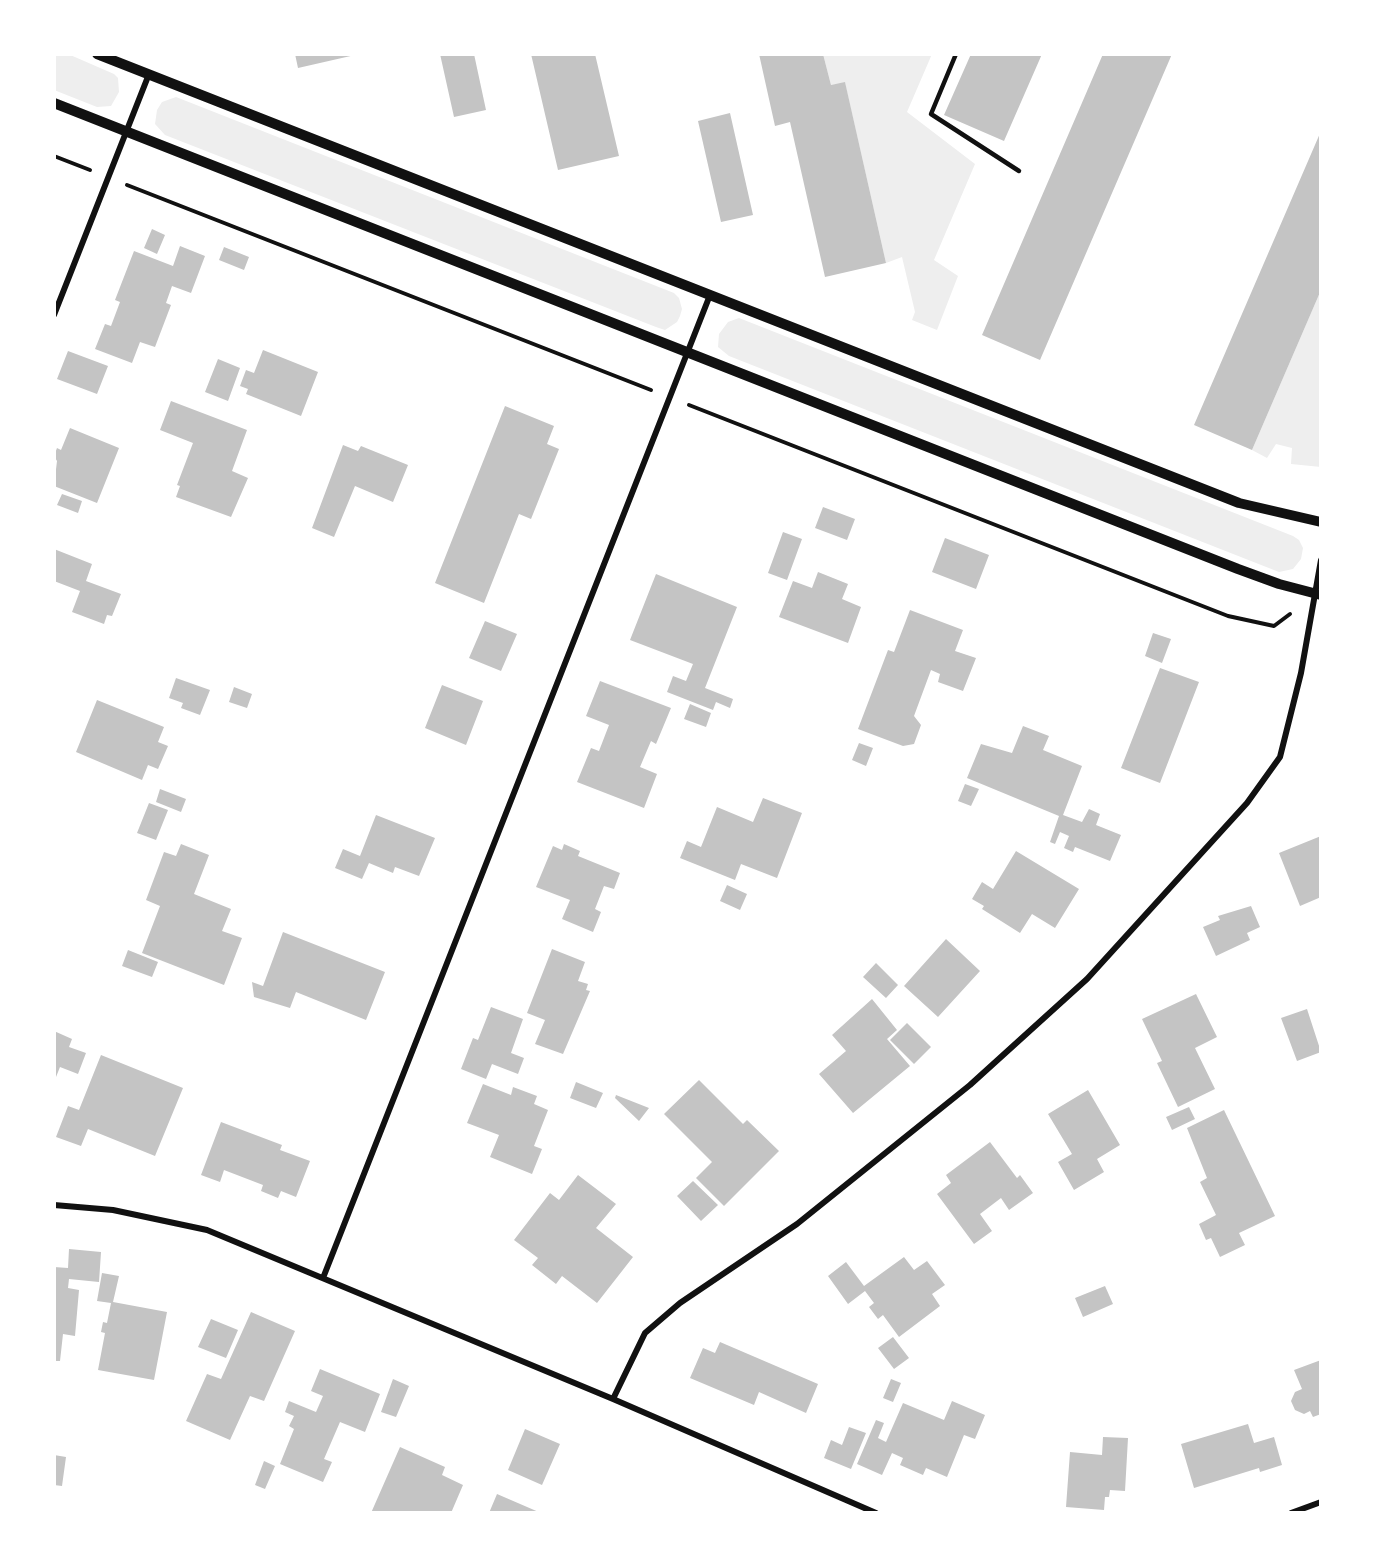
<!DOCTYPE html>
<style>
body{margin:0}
#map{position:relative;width:1375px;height:1567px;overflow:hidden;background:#fff;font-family:Inter,sans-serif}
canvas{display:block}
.frame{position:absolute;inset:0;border:56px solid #fff;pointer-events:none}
</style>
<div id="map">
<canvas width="1375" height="1567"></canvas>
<div class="frame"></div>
</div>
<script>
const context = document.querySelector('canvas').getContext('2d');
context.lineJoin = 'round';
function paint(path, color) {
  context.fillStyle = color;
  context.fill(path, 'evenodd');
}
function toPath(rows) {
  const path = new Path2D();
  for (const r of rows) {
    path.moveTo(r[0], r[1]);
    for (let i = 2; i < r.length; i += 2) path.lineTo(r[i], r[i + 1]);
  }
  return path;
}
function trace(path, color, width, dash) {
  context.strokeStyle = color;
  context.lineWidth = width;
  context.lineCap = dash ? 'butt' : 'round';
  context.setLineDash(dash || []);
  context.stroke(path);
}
const green = toPath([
 [54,54,68,54,114,74,118,78,119,92,111,106,97,107,54,90],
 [823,54,932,54,907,112,975,164,934,260,958,276,937,330,912,320,915,312,902,257,886,263,845,83,831,85],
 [176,97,674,293,679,298,682,309,680,316,677,322,665,330,656,327,165,135,155,124,157,110,162,102],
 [1321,290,1321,467,1291,464,1292,448,1276,444,1267,458,1252,450],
 [739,318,1293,536,1299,540,1303,548,1301,559,1293,569,1279,572,729,356,718,347,719,334,728,322]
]);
const building = toPath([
 [295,54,355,54,355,55,298,68],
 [440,54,474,54,486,110,454,117],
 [531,54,595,54,619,156,558,170],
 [759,54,823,54,831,85,845,82,886,263,825,277,790,122,775,126],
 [971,54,1042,54,1004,141,944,115],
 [1103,54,1172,54,1040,360,982,335],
 [730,113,753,215,721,222,698,121],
 [1321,131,1321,290,1252,450,1194,425],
 [152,229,165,235,157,254,144,248],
 [180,246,205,256,191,293,172,286,166,303,171,305,155,347,140,342,132,363,95,349,105,324,111,326,120,302,115,300,134,251,173,266],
 [224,247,249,257,244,270,219,260],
 [263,350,318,372,301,416,246,394,248,389,240,386,246,370,254,373],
 [68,351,108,366,97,394,57,379],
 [218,359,240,368,228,401,205,392],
 [171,401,247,430,232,471,248,478,231,517,176,497,180,486,177,485,193,443,160,430],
 [505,406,554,426,547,444,559,449,531,519,519,514,484,603,435,583],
 [70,428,119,448,97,503,54,486,57,461,54,456,57,448,61,450],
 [343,445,358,451,361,446,408,465,393,502,355,486,334,537,312,528],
 [62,494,82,501,78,513,57,505],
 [823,507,855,519,847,540,815,528],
 [783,532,802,539,787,580,768,573],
 [945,538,989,555,976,589,932,572],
 [54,549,92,564,86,581,121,594,112,616,107,615,104,624,72,612,80,591,54,581],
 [818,572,848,584,842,599,861,607,848,643,779,617,793,581,812,588],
 [656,574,737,607,705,688,733,699,730,708,716,702,713,710,667,692,673,676,686,681,693,664,630,640],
 [910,610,963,630,955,651,976,658,963,691,938,682,940,674,931,670,914,716,921,725,914,744,903,746,858,729,888,650,894,652],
 [485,621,517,634,501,671,469,658],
 [1153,633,1171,639,1162,663,1145,656],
 [1160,668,1199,682,1160,783,1121,768],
 [176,678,210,690,200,715,181,708,183,703,169,698],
 [600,681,671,708,656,744,651,741,640,767,657,774,644,808,577,782,591,748,599,751,609,725,586,716],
 [442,685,483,701,466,745,425,728],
 [234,687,252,694,247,708,229,702],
 [97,700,164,727,158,742,168,746,158,769,148,765,142,780,76,752],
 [690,704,711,713,706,727,684,719],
 [1023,726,1049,736,1043,750,1082,766,1063,815,1082,822,1089,809,1100,814,1096,825,1121,835,1110,861,1075,847,1073,852,1064,848,1069,836,1060,832,1055,844,1050,842,1059,816,967,778,981,744,1012,753],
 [859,743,873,748,866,766,852,760],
 [965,784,979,789,971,806,958,801],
 [160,789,186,799,181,812,156,802],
 [763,798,802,813,777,878,741,864,735,880,680,858,687,841,701,847,717,807,753,822],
 [149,803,168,810,156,840,137,833],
 [376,815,435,838,419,876,395,867,393,873,369,863,362,879,335,868,343,849,360,856],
 [1321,836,1321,897,1300,906,1279,853],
 [181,844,209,855,194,894,231,909,222,931,242,938,224,985,142,953,160,906,146,900,164,852,176,856],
 [564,844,580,851,578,856,620,873,614,889,604,886,595,909,601,912,593,932,562,919,570,900,536,887,553,846,562,850],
 [1016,851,1079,889,1055,928,1032,914,1020,933,982,909,984,906,972,899,982,882,993,889],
 [727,885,747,894,740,910,720,901],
 [1251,906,1260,927,1247,933,1250,940,1216,956,1203,927,1220,920,1218,916],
 [283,932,385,972,366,1020,296,992,290,1008,254,997,252,982,263,986],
 [946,939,980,971,938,1017,904,986],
 [552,949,585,962,578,981,588,984,586,990,590,991,563,1054,535,1044,545,1020,527,1013],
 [128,950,158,962,152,977,122,966],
 [876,963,898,985,886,998,863,977],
 [1196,994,1217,1037,1195,1048,1215,1089,1178,1107,1157,1063,1162,1061,1142,1019],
 [872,999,897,1030,887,1039,910,1066,853,1113,819,1074,846,1051,832,1035],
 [491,1007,523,1019,511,1053,524,1058,518,1074,492,1064,486,1079,461,1069,473,1038,478,1040],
 [1307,1009,1321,1052,1297,1061,1281,1018],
 [907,1023,931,1047,914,1064,890,1040],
 [54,1031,72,1039,69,1047,86,1053,78,1074,60,1067,54,1082],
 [101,1055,183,1088,155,1156,88,1129,81,1146,56,1137,68,1106,79,1110],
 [699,1080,743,1124,747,1120,779,1151,724,1206,696,1178,712,1162,664,1114],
 [576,1082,603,1093,596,1108,570,1098],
 [483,1084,511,1095,513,1087,537,1096,534,1104,548,1110,534,1146,542,1149,532,1174,490,1157,499,1135,467,1123],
 [1088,1090,1120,1145,1097,1159,1104,1172,1074,1190,1058,1162,1072,1154,1048,1114],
 [616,1095,649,1108,639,1121,615,1098],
 [1189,1107,1195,1119,1172,1130,1166,1117],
 [1224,1110,1275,1216,1239,1233,1245,1245,1220,1257,1211,1238,1206,1240,1199,1224,1216,1215,1200,1182,1207,1178,1187,1128],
 [221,1122,282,1145,280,1150,310,1161,296,1197,281,1191,278,1198,261,1191,263,1185,224,1170,220,1182,201,1175],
 [990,1142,1017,1178,1020,1175,1033,1193,1009,1210,1001,1198,980,1214,992,1231,974,1244,937,1194,951,1183,946,1175],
 [578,1175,616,1204,596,1228,633,1257,597,1303,562,1276,556,1284,532,1265,538,1258,514,1240,550,1193,559,1200],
 [693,1181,718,1205,701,1221,677,1196],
 [69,1249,101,1252,99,1282,69,1279,68,1288,79,1290,75,1336,63,1334,60,1361,54,1361,54,1267,68,1268],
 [904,1257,914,1270,927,1261,945,1285,932,1294,940,1306,899,1337,883,1315,878,1319,869,1307,874,1303,865,1291,848,1304,828,1276,846,1262,864,1286],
 [102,1273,119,1276,113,1302,167,1312,154,1380,98,1370,105,1333,101,1332,103,1322,107,1323,111,1303,97,1301],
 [1105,1286,1113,1304,1083,1317,1075,1298],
 [251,1312,295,1331,264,1401,250,1396,230,1440,186,1421,207,1374,221,1379],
 [211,1319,238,1330,226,1358,198,1347],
 [893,1337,909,1358,894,1369,878,1348],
 [720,1342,818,1384,806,1413,759,1392,754,1405,690,1378,703,1348,715,1353],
 [1321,1360,1321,1414,1313,1417,1310,1411,1304,1414,1295,1410,1291,1401,1295,1392,1302,1389,1294,1370],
 [320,1369,380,1394,365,1432,340,1422,324,1459,332,1462,323,1482,280,1464,294,1429,289,1426,294,1416,285,1412,289,1401,316,1412,323,1396,311,1391],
 [393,1379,409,1386,396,1417,381,1412],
 [891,1379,901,1383,893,1402,883,1398],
 [952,1401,985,1415,975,1439,964,1435,947,1477,926,1468,923,1475,900,1465,903,1458,892,1453,882,1475,857,1464,876,1420,884,1423,878,1438,886,1442,903,1403,944,1420],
 [1248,1424,1254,1443,1274,1437,1282,1465,1260,1472,1259,1468,1194,1488,1181,1444],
 [849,1427,866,1433,851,1469,824,1458,831,1440,842,1445],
 [525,1429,560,1444,542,1485,508,1470],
 [1103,1437,1128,1438,1125,1491,1110,1490,1109,1497,1105,1497,1104,1510,1066,1507,1070,1452,1102,1455],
 [400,1447,445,1467,442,1475,463,1485,451,1513,371,1513],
 [54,1455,66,1457,62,1486,54,1485],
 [264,1461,275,1466,265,1489,255,1485],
 [497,1494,541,1513,489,1513]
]);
const path = toPath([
 [54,156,90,170],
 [127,185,651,390],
 [689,405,1228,616,1274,626,1290,614]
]);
const service = toPath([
 [956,54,931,114,1019,171]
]);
const minor = toPath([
 [54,315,149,74],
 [54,1205,113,1210,207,1230,613,1399,876,1513],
 [323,1278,710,295],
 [613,1399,645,1333,680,1303,797,1224,970,1085,1087,979,1247,803,1280,757,1301,673,1321,560],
 [1291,1513,1321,1502]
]);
const tertiary = toPath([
 [97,54,1239,503,1321,522],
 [54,103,1238,569,1279,584,1321,595]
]);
paint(green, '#eee');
paint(building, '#c4c4c4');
trace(path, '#111', 4);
trace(service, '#111', 4.5);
trace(minor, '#111', 6);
trace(tertiary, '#111', 10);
</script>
